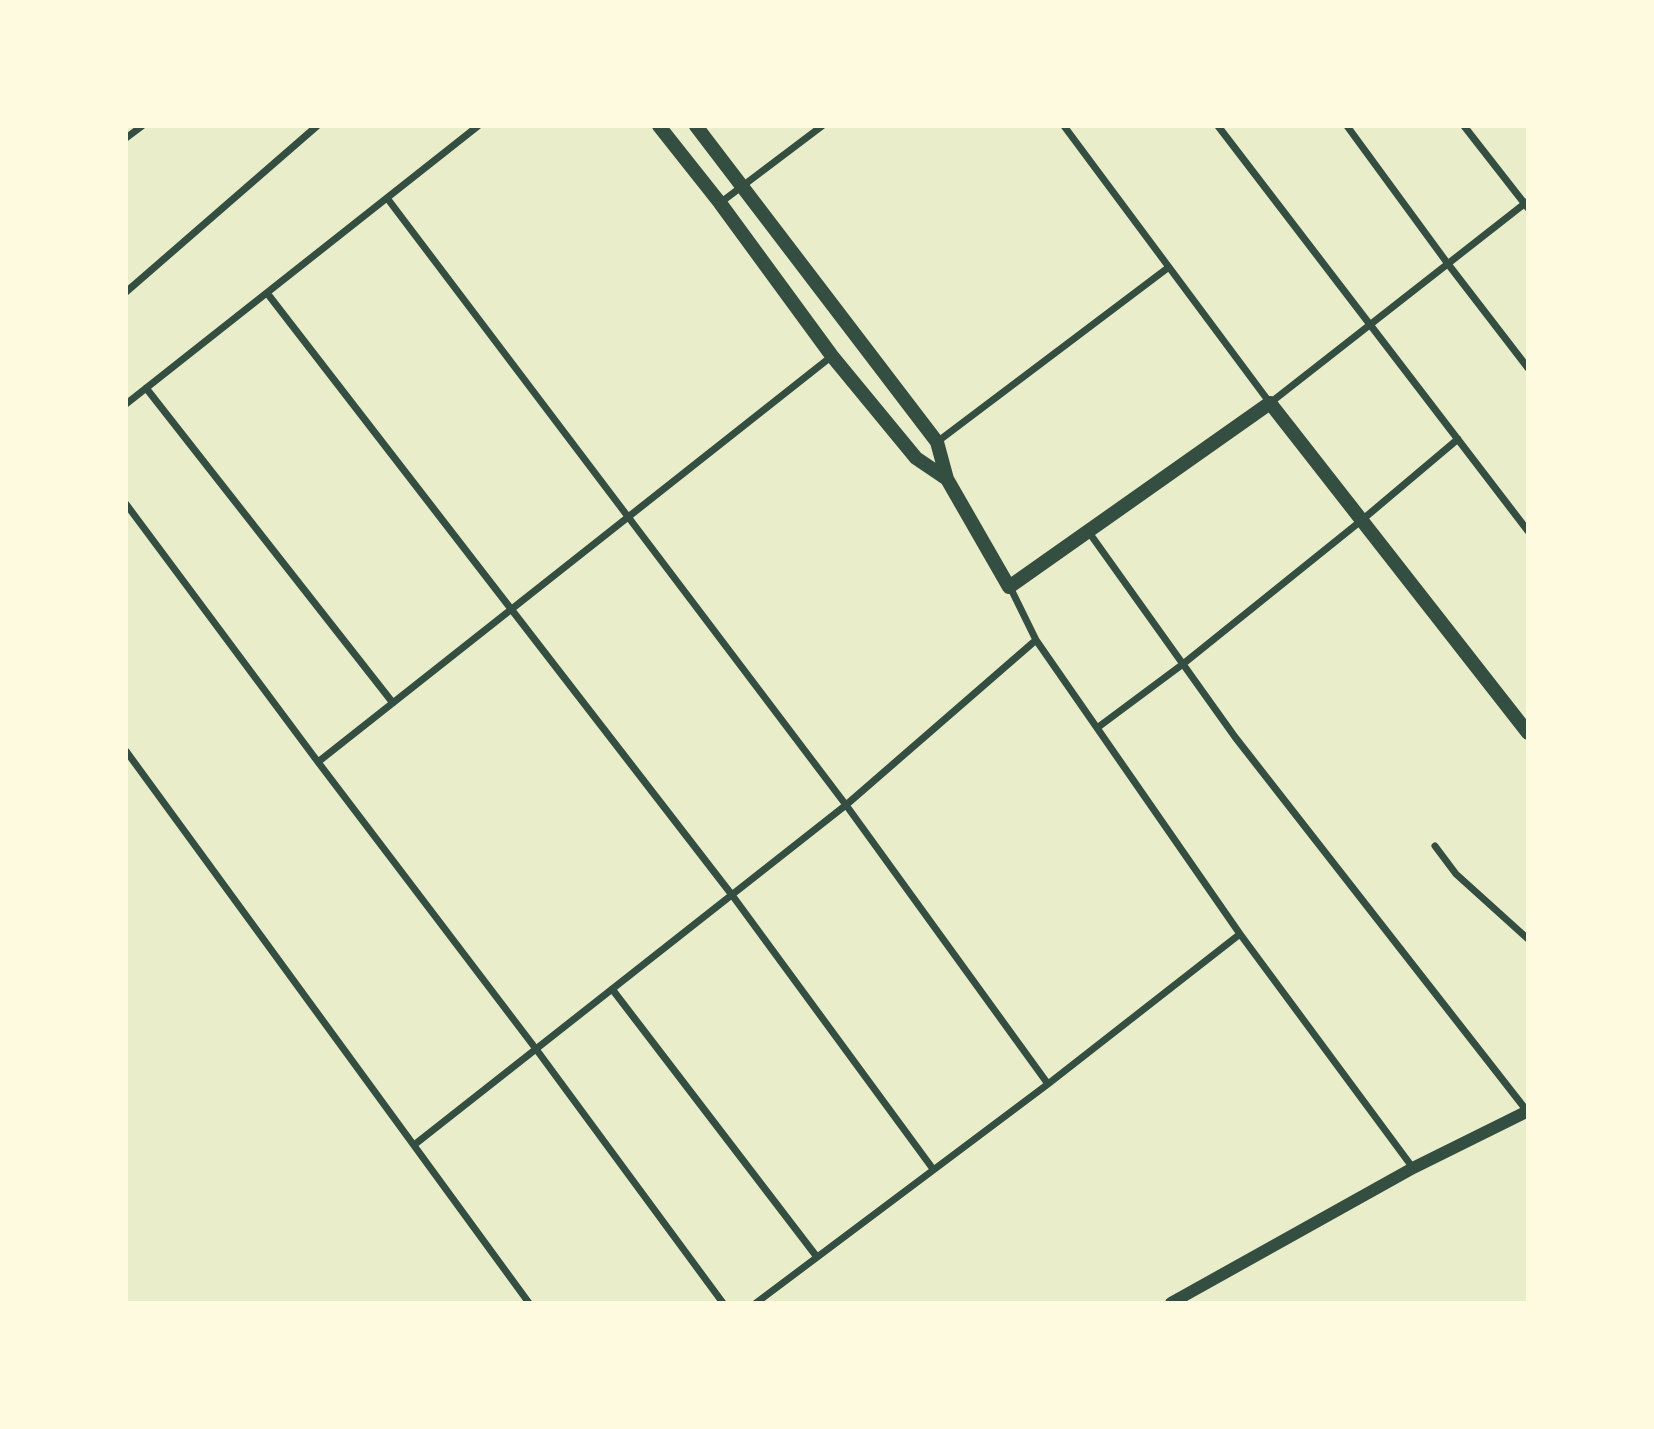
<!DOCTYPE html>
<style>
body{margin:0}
#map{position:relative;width:1654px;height:1429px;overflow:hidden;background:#e9edc9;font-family:Manrope,sans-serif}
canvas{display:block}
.frame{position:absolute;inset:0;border:128px solid #fefae0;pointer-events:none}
</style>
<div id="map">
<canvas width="1654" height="1429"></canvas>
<div class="frame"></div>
</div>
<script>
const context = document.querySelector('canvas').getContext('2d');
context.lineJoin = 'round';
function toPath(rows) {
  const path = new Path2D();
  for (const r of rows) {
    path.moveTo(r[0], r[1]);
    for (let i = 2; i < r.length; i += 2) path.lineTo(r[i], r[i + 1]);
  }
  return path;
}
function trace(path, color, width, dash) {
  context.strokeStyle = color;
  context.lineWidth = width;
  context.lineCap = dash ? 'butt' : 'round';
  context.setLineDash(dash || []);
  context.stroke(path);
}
const minor = toPath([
 [1064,126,1270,403,1528,201],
 [1218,126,1528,531],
 [1347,126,1448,264,1528,368],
 [1464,126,1528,208],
 [126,138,142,126],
 [387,198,846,805,1048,1084],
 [720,203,822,126],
 [126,292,317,126],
 [267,293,732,895,933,1169],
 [146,388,393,703],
 [126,404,478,126],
 [937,442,1169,267],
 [126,504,318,762,536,1049,723,1303],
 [1088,531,1235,737,1527,1111],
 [1010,587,1036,640,1240,934,1413,1168],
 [1097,728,1183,664,1362,520,1458,439],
 [126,751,529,1303],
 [318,762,832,356],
 [1435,846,1456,874,1528,939],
 [612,989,817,1257],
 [414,1145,846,805,1036,640],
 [756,1303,1048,1084,1240,934]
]);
const tertiary = toPath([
 [1171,1303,1413,1168,1528,1111]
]);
const secondary = toPath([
 [659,126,720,203,832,356,916,458,947,479],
 [696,126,937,442,947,479,1009,587,1270,403,1528,733]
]);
trace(minor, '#344e41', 7);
trace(tertiary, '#344e41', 12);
trace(secondary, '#344e41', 14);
</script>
